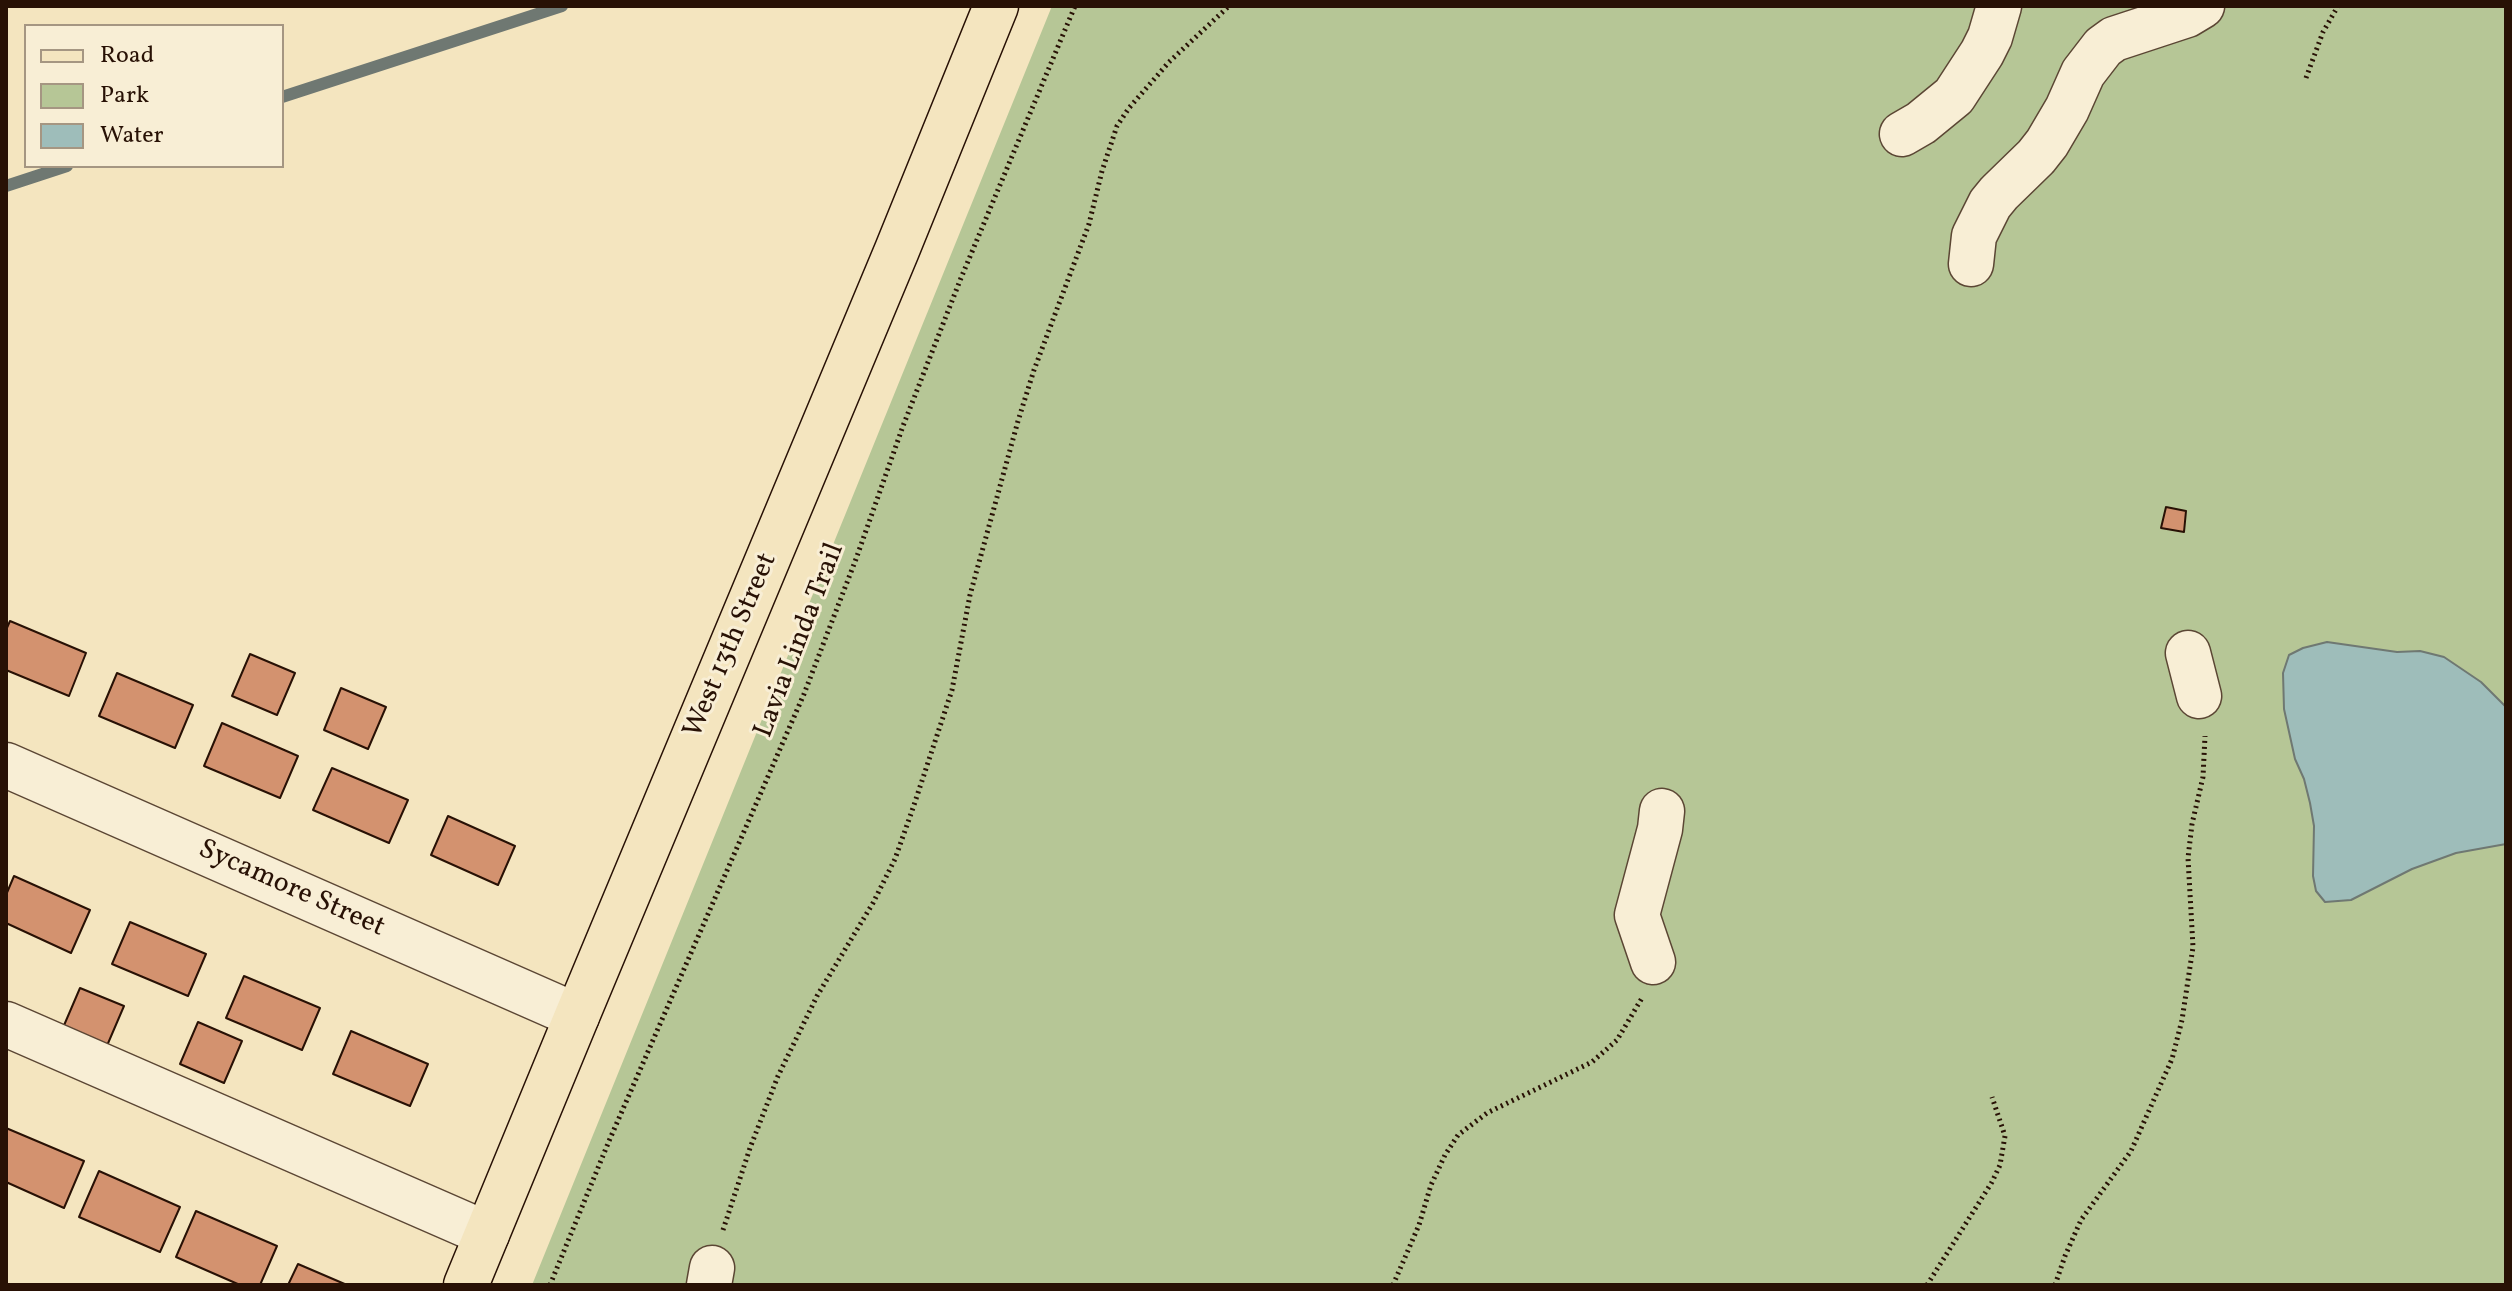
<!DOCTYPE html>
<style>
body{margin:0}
#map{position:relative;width:2512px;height:1291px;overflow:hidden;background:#f4e5bf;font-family:Vollkorn,serif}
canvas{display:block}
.frame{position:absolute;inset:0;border:8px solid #281105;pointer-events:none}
.legend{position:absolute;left:24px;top:24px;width:260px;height:144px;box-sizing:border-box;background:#f8eed5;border:2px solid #a59682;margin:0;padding:10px 14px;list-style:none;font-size:24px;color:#281105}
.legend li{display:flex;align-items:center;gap:16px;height:40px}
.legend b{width:40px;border:2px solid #a59682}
</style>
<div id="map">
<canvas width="2512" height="1291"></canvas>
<div class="frame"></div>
<ul class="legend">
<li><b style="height:10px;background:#f4e5bf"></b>Road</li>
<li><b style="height:22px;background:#b6c696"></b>Park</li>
<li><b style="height:22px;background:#9ebdba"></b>Water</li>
</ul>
</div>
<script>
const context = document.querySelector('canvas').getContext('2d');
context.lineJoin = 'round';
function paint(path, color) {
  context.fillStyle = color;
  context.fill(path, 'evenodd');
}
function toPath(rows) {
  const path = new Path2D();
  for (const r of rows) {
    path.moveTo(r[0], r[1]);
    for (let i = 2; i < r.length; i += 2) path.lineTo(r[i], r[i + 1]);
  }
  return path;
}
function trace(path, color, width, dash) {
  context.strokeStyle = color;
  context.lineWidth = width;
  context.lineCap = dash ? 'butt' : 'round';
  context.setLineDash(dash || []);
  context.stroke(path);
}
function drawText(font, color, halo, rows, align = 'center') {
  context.font = font + ' Vollkorn,serif';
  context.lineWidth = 6;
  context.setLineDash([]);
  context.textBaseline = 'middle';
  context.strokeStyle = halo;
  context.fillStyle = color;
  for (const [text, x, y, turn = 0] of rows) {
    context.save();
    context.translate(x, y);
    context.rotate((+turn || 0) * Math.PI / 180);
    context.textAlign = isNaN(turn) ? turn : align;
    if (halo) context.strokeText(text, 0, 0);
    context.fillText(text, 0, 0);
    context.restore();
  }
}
const green = toPath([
 [1052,6,2506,6,2506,1285,532,1285]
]);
const water = toPath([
 [2327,642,2397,652,2420,651,2444,657,2481,682,2506,707,2506,844,2456,853,2412,869,2351,900,2325,902,2316,891,2313,876,2314,826,2310,803,2304,779,2295,759,2284,709,2283,673,2289,655,2303,648,2327,642]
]);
const stream = toPath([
 [282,97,562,6],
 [6,186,67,166]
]);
const building = toPath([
 [2166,507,2186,511,2184,532,2161,528,2166,507],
 [10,621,86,653,69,696,6,670,6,630,10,621],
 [250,654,295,673,277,715,232,696,250,654],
 [117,673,193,705,175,748,99,716,117,673],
 [341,688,386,707,368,749,324,730,341,688],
 [222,723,298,756,280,798,204,766,222,723],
 [332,768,408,800,389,843,313,810,332,768],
 [448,816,515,846,498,885,431,855,448,816],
 [14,876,90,910,71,953,6,923,6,895,14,876],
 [130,922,206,954,188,996,112,964,130,922],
 [244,976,320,1008,302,1050,226,1018,244,976],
 [80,988,124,1006,106,1048,62,1030,80,988],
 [198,1022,242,1041,224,1083,180,1064,198,1022],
 [351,1031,428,1064,410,1106,333,1074,351,1031],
 [6,1128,84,1161,64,1208,6,1182,6,1128],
 [99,1171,180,1207,160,1252,79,1217,99,1171],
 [196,1211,277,1246,260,1285,240,1285,176,1257,196,1211],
 [298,1264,347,1285,288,1285,298,1264]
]);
const path = toPath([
 [2306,78,2323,32,2338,6],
 [723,1230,750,1148,778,1076,817,996,873,903,895,859,913,808,952,690,970,595,1018,421,1034,370,1089,224,1102,171,1117,126,1129,108,1169,62,1229,6],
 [550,1285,609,1141,804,694,856,559,903,426,961,278,1075,6],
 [1393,1285,1419,1225,1431,1185,1445,1155,1458,1135,1487,1113,1592,1062,1617,1040,1642,998],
 [1927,1285,1992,1182,2000,1165,2005,1136,1992,1097],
 [2055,1285,2065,1256,2081,1220,2131,1151,2172,1059,2182,1020,2193,947,2188,858,2192,824,2203,777,2205,736]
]);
const minor = toPath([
 [1902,134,1921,123,1954,96,1982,53,1990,37,1999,6],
 [1971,264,1974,236,1990,204,1999,193,2036,157,2047,143,2067,109,2083,73,2103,47,2114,39,2187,15,2202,6],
 [2188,653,2199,696],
 [6,765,577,1016],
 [1653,962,1637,915,1660,829,1662,811],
 [6,1024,487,1234],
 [709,1285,712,1268]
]);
const major = toPath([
 [466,1285,577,1016,897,250,996,6]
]);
const streetNames = [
 ["Lavia Linda Trail",801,641,-69],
 ["West 13th Street",732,646,-67],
 ["Sycamore Street",291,890,24]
];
paint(green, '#b6c696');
paint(water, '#9ebdba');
trace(water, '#6f7872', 2);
trace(stream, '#6f7872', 12);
paint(building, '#d3926f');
trace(building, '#281105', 2);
trace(minor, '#5b4634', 47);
trace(major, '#281105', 47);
trace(path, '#281105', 5, [2, 4]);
trace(minor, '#f8eed5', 44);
trace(major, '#f4e5bf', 44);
drawText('28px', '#281105', '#f8eed5', streetNames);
</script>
